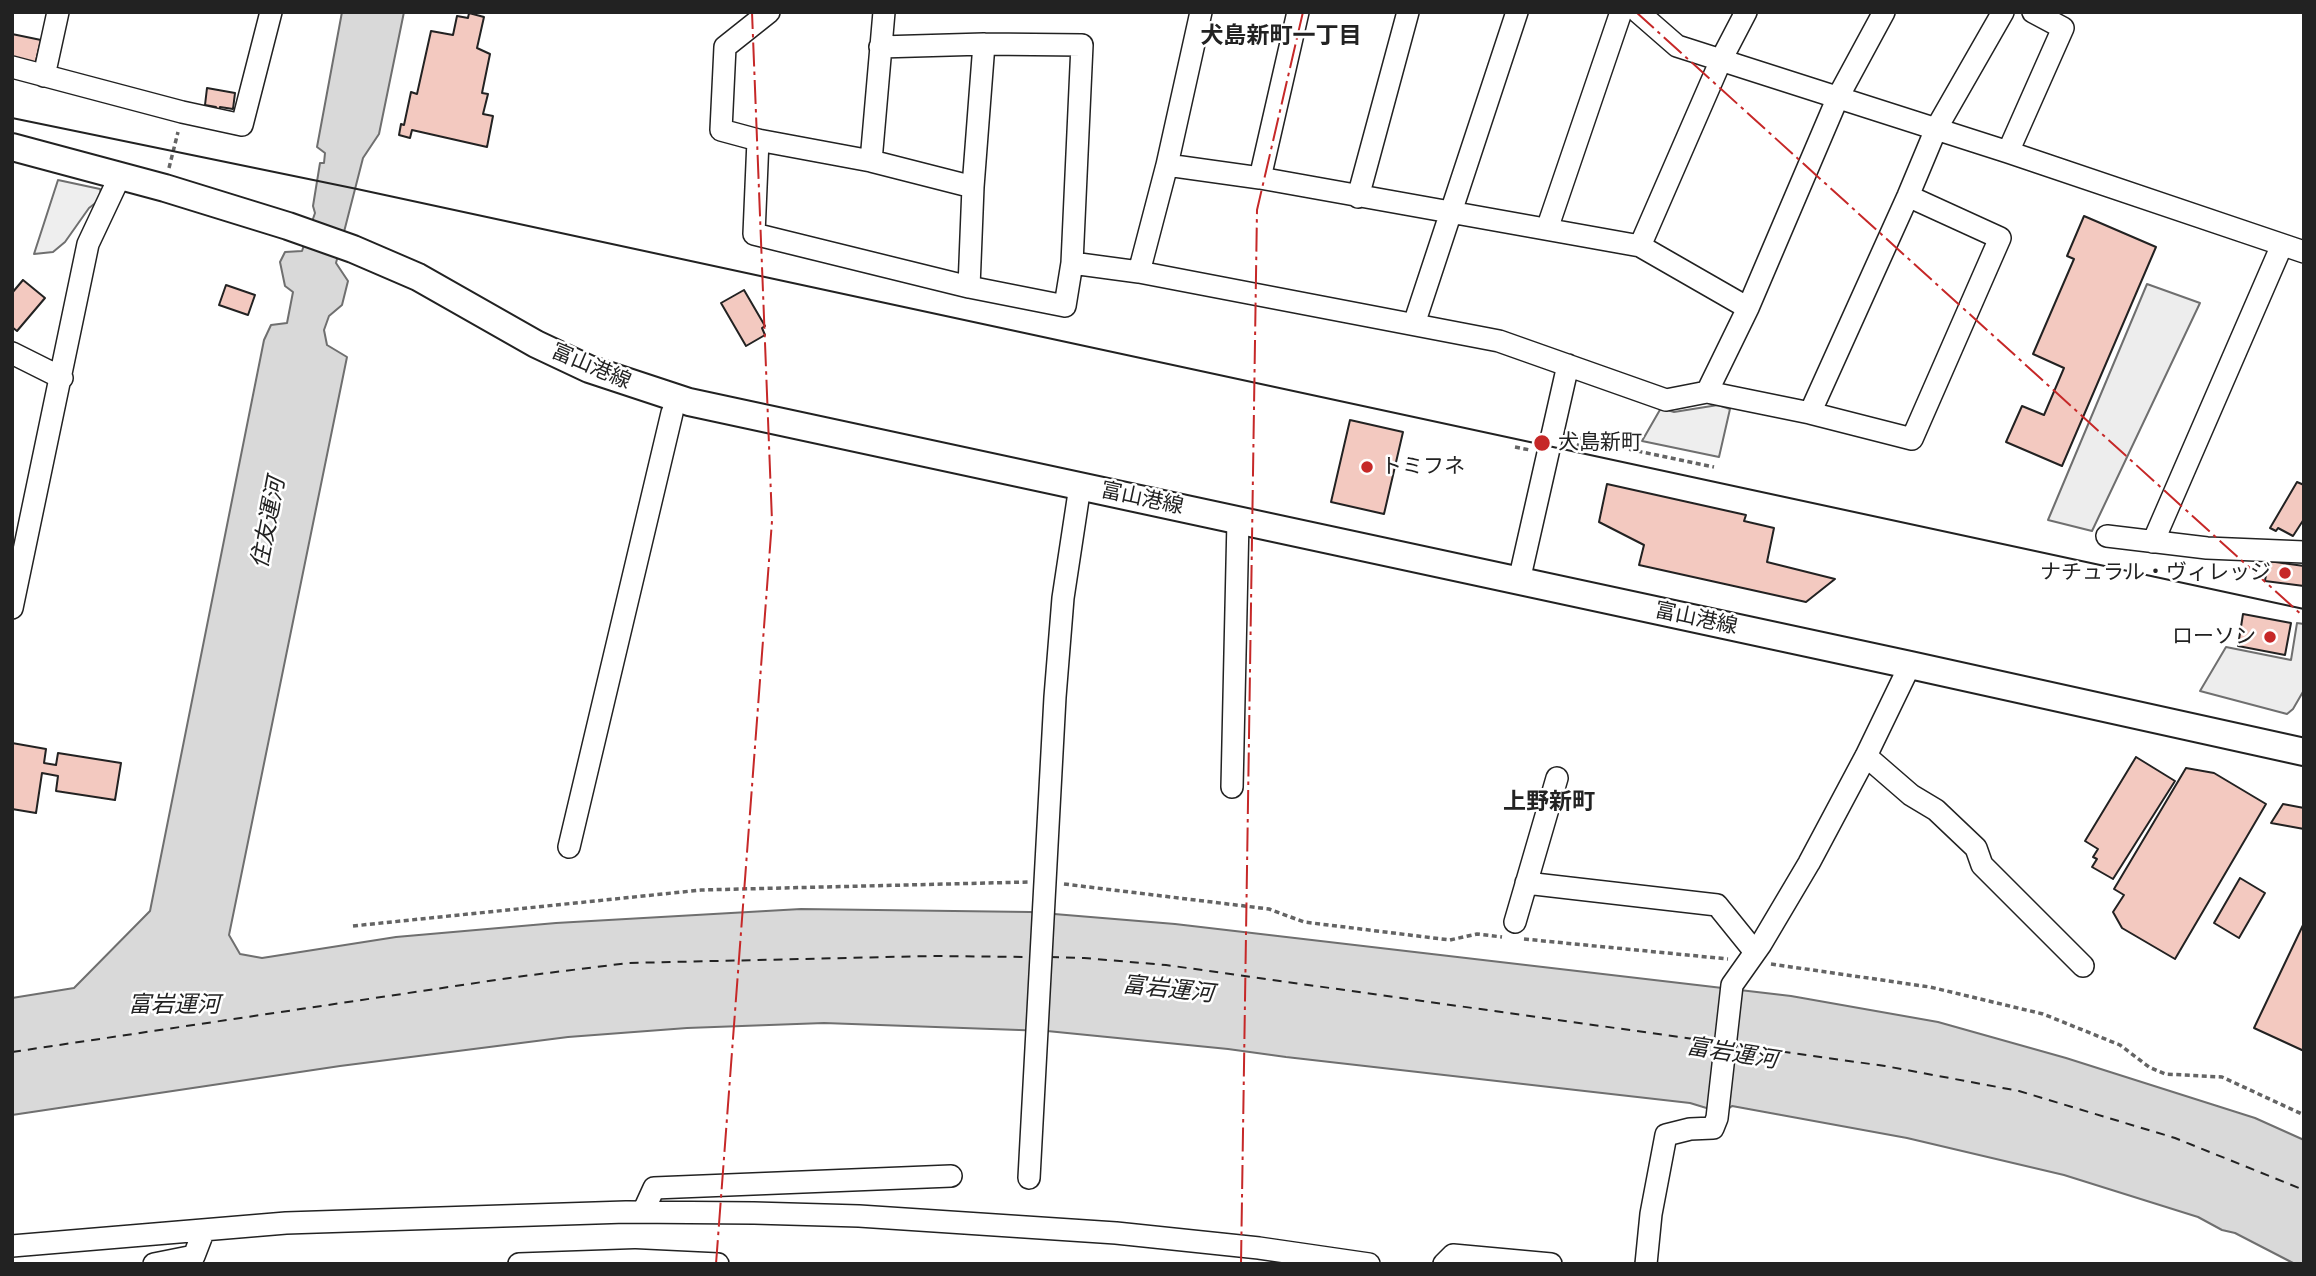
<!DOCTYPE html>
<meta charset="utf-8">
<style>
body{margin:0}
#map{position:relative;width:2316px;height:1276px;overflow:hidden;background:#fff;font-family:Helvetica,sans-serif}
canvas{display:block}
.frame{position:absolute;inset:0;border:14px solid #222;pointer-events:none}
</style>
<div id="map">
<canvas width="2316" height="1276"></canvas>
<div class="frame"></div>
</div>
<script>
const context = document.querySelector('canvas').getContext('2d');
context.lineJoin = 'round';
function paint(path, color) {
  context.fillStyle = color;
  context.fill(path, 'evenodd');
}
function toPath(rows) {
  const path = new Path2D();
  for (const r of rows) {
    path.moveTo(r[0], r[1]);
    for (let i = 2; i < r.length; i += 2) path.lineTo(r[i], r[i + 1]);
  }
  return path;
}
function trace(path, color, width, dash) {
  context.strokeStyle = color;
  context.lineWidth = width;
  context.lineCap = dash ? 'butt' : 'round';
  context.setLineDash(dash || []);
  context.stroke(path);
}
function drawText(font, color, halo, rows, align = 'center') {
  context.font = font + ' Helvetica,"Noto Sans JP",sans-serif';
  context.lineWidth = 5;
  context.setLineDash([]);
  context.textBaseline = 'middle';
  context.strokeStyle = halo;
  context.fillStyle = color;
  for (const [text, x, y, turn = 0] of rows) {
    context.save();
    context.translate(x, y);
    context.rotate((+turn || 0) * Math.PI / 180);
    context.textAlign = isNaN(turn) ? turn : align;
    if (halo) context.strokeText(text, 0, 0);
    context.fillText(text, 0, 0);
    context.restore();
  }
}
const green = toPath([
 [58,180,100,189,102,198,89,208,65,242,53,252,34,254,58,180],
 [1718,405,1730,409,1719,457,1642,441,1661,408,1674,412,1718,405]
]);
const parking = toPath([
 [2147,284,2200,303,2092,531,2048,520,2147,284],
 [2297,623,2304,624,2304,690,2293,709,2287,714,2200,691,2226,647,2291,660,2297,623]
]);
const water = toPath([
 [342,12,404,12,379,134,363,158,336,263,348,281,342,305,329,316,324,330,327,345,347,357,229,935,240,954,262,958,396,937,556,923,801,909,1030,912,1175,924,1791,996,1938,1022,2066,1058,2255,1118,2304,1140,2304,1264,2295,1264,2235,1233,2222,1230,2198,1217,2064,1175,1907,1138,1732,1106,1723,1113,1690,1103,1286,1057,1228,1049,1047,1031,824,1023,687,1028,568,1037,340,1066,12,1115,12,998,74,988,150,911,264,340,271,325,287,323,293,292,285,286,280,262,285,252,302,251,315,213,313,206,320,163,324,163,325,153,317,147,342,12]
]);
const ferry = toPath([
 [1050,957,1084,958,1166,965,1715,1042],
 [1734,1045,1885,1066,2019,1091,2175,1138,2304,1190],
 [12,1052,516,977,628,963,932,956,1031,957]
]);
const building = toPath([
 [469,13,484,17,477,48,490,54,482,93,488,94,483,114,493,116,487,147,412,130,410,138,399,135,401,124,404,125,411,92,417,94,431,31,453,35,457,16,468,18,469,13],
 [12,34,41,40,35,65,12,60,12,34],
 [207,88,235,93,233,109,220,107,220,111,215,111,216,107,205,105,207,88],
 [2084,216,2156,247,2062,466,2006,442,2022,406,2044,415,2064,368,2033,354,2074,259,2067,256,2084,216],
 [23,280,45,298,17,331,12,327,12,293,23,280],
 [226,285,255,295,248,315,219,305,226,285],
 [744,290,765,326,762,328,765,335,746,346,721,303,744,290],
 [1350,420,1403,432,1384,514,1331,502,1350,420],
 [2297,482,2304,485,2304,519,2293,536,2278,528,2276,531,2270,528,2297,482],
 [1607,484,1746,515,1744,521,1774,528,1767,562,1835,579,1806,602,1639,565,1644,545,1599,522,1607,484],
 [2268,561,2304,566,2304,586,2265,581,2268,561],
 [2243,614,2291,623,2285,655,2238,646,2243,614],
 [12,743,46,749,44,763,56,765,58,753,121,763,115,800,56,791,58,776,42,773,36,813,12,809,12,743],
 [2136,757,2175,781,2113,879,2092,867,2097,859,2093,857,2098,849,2085,841,2136,757],
 [2186,768,2214,773,2266,804,2175,959,2122,928,2113,912,2124,895,2114,889,2186,768],
 [2283,804,2304,808,2304,829,2271,823,2283,804],
 [2240,878,2265,893,2239,938,2214,923,2240,878],
 [2304,923,2304,1051,2254,1028,2304,923]
]);
const path = toPath([
 [169,168,178,132],
 [1572,434,1584,440,1714,467],
 [1569,441,1580,446],
 [1515,447,1530,450],
 [1064,884,1269,909,1304,922,1450,940,1477,934,1502,937],
 [353,926,701,890,1028,882],
 [1524,939,1728,959],
 [1771,964,1930,987,2043,1014,2120,1045,2149,1067,2165,1074,2222,1077,2304,1115]
]);
const minor = toPath([
 [769,12,725,47,721,130,758,140,871,161],
 [884,12,871,161,973,187,969,287,1065,306,1072,263,1139,272,1499,341,1666,400,1707,392],
 [1201,12,1167,165,1260,178,1640,246,1748,308],
 [1638,12,1677,46,2008,152,2304,252],
 [1884,12,1838,97,1748,308,1707,392,1810,413,1912,439,2000,238,1908,196],
 [880,47,984,44,1082,45,1072,263],
 [12,67,182,112,242,125,271,12],
 [44,76,58,12],
 [758,140,754,234,969,287],
 [2008,152,2063,28,2033,12],
 [1260,178,1298,12],
 [973,187,984,44],
 [1358,197,1408,12],
 [1547,229,1621,12],
 [1640,246,1721,60,1746,12],
 [1139,272,1167,165],
 [1414,324,1517,12],
 [12,353,62,378],
 [1810,413,1908,196,1936,129,2003,12],
 [2107,536,2207,548,2304,552],
 [2153,542,2282,245],
 [1519,581,1568,365],
 [12,608,88,244,120,176],
 [1866,756,1911,795,1936,810,1976,848,1982,865,2083,966],
 [1232,787,1238,520],
 [569,847,672,413],
 [1526,883,1717,905,1755,952],
 [1515,922,1557,778],
 [1029,1178,1055,697,1063,598,1080,486],
 [643,1212,654,1188,951,1176],
 [12,1246,286,1223,626,1212,754,1213,859,1216,1116,1233,1259,1248,1369,1264],
 [154,1264,194,1256,204,1230],
 [519,1264,635,1260,718,1264],
 [1444,1264,1453,1255,1551,1264],
 [1646,1264,1651,1214,1666,1135,1690,1129,1713,1128,1717,1118,1732,985,1761,944,1809,863,1866,756,1910,665]
]);
const major = toPath([
 [12,147,165,188,288,226,353,249,418,277,536,344,589,369,689,402,1910,665,2304,752]
]);
const tram = toPath([
 [12,118,357,189,2304,609]
]);
const power = toPath([
 [1636,12,2304,617],
 [716,1264,772,521,752,12],
 [1241,1264,1257,210,1303,12]
]);
const markers = [
 [1542,443,9,"#c62828"],
 [1367,467,7,"#c62828"],
 [2285,573,7,"#c62828"],
 [2270,637,7,"#c62828"]
];
const streetNames = [
 ["富山港線",591,367,23],
 ["富山港線",1142,499,12],
 ["富山港線",1696,619,12]
];
const poiNames = [
 ["犬島新町",1558,443],
 ["トミフネ",1381,467],
 ["ナチュラル・ヴィレッジ",2271,573,"right"],
 ["ローソン",2256,637,"right"]
];
const neighbourhoodNames = [
 ["犬島新町一丁目",1281,37],
 ["上野新町",1549,803]
];
const waterNames = [
 ["住友運河",269,523,-79],
 ["富岩運河",1168,990,6],
 ["富岩運河",174,1006],
 ["富岩運河",1732,1054,9]
];
paint(green, '#eee');
trace(green, '#6f6f6f', 2);
paint(parking, '#ededed');
trace(parking, '#6f6f6f', 2);
paint(water, '#d9d9d9');
trace(water, '#6f6f6f', 2);
trace(ferry, '#222', 2, [9, 7]);
paint(building, '#f3c9c0');
trace(building, '#222', 2);
trace(minor, '#222', 24);
trace(major, '#222', 30);
trace(path, '#646464', 3.5, [5, 3.5]);
trace(minor, '#fff', 21);
trace(major, '#fff', 26);
trace(tram, '#222', 2);
trace(power, '#c62828', 2, [24, 5, 3.5, 5]);
for (const [x, y, r, color] of markers) {
  const dot = new Path2D();
  dot.arc(x, y, r, 0, 2 * Math.PI);
  context.fillStyle = color;
  context.fill(dot);
  trace(dot, '#fff', 2.5);
}
drawText('21px', '#222', '#fff', streetNames);
drawText('21px', '#222', '#fff', poiNames, 'left');
drawText('bold 23px', '#222', '#fff', neighbourhoodNames);
drawText('italic 23px', '#222', '#fff', waterNames);
</script>
